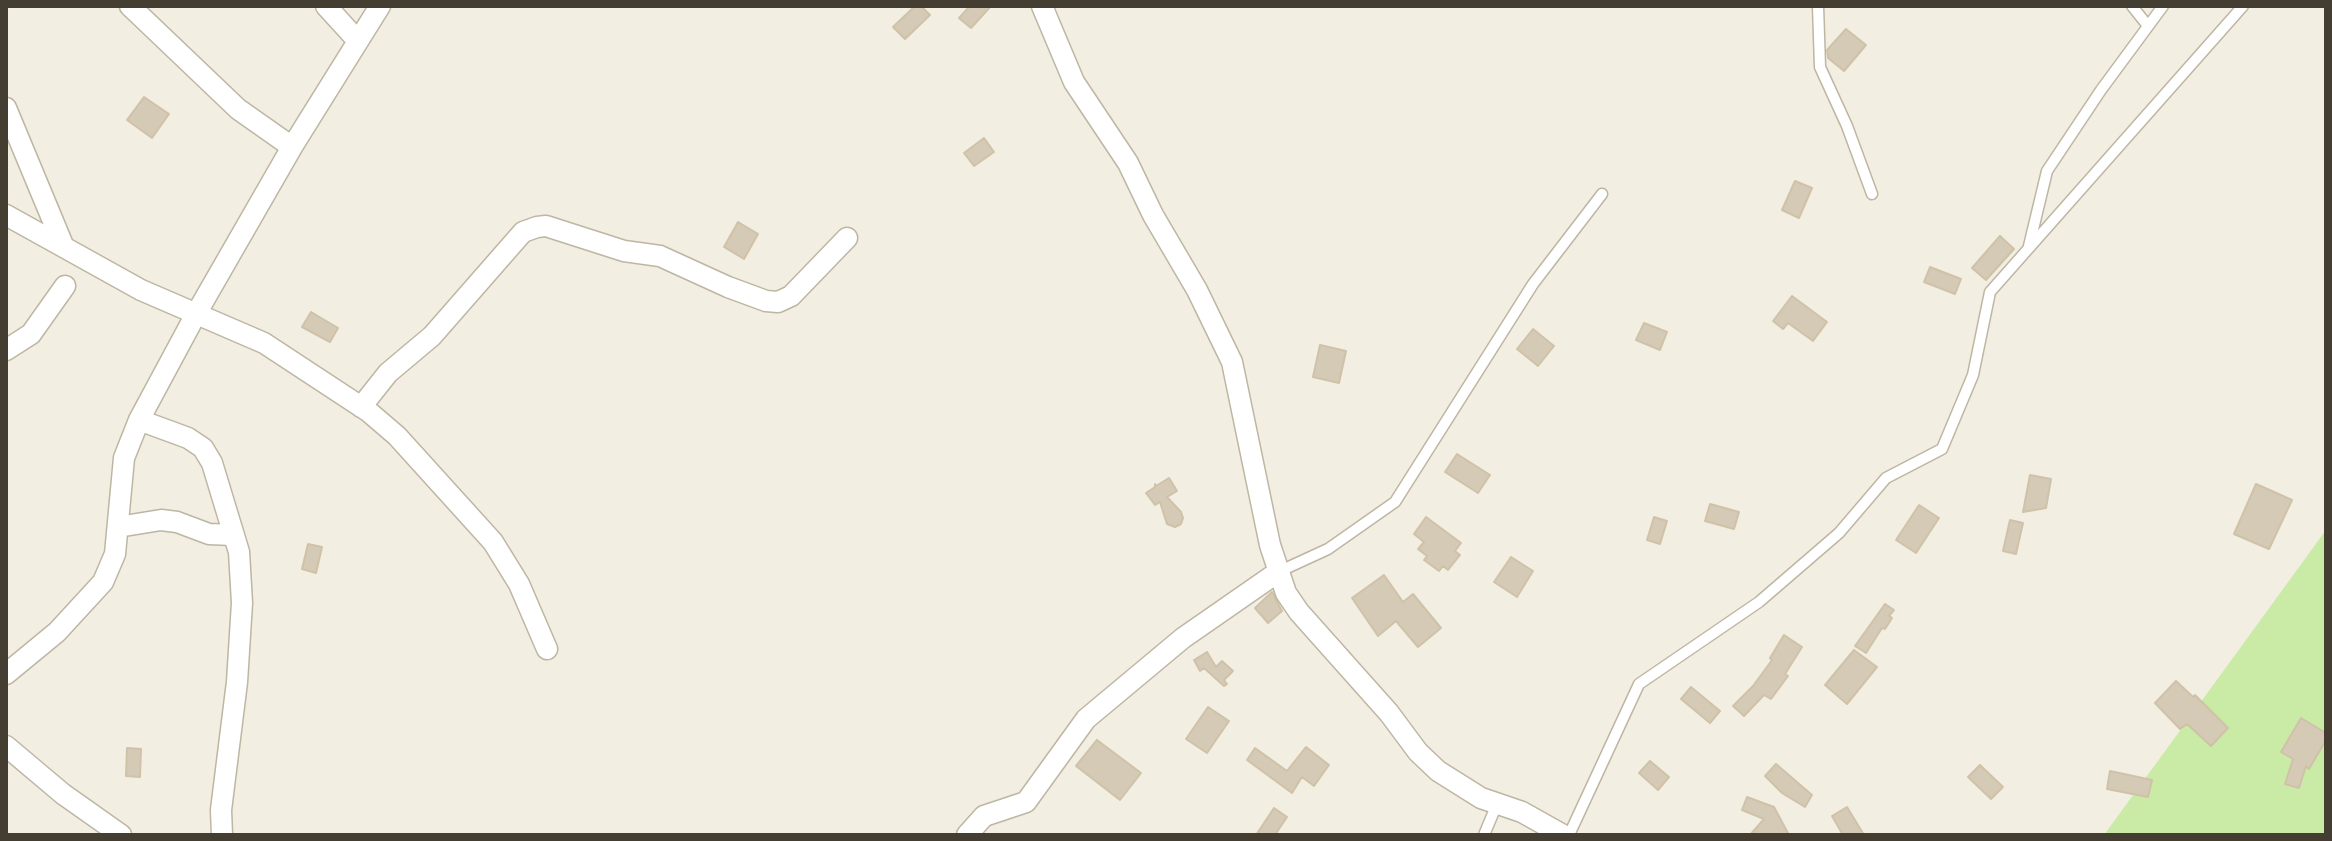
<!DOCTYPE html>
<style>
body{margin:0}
#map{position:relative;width:2332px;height:841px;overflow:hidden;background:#f2eee1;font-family:"PT Sans Narrow",sans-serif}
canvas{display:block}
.frame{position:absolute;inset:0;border:8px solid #443d31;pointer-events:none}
</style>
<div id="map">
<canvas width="2332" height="841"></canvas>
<div class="frame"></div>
</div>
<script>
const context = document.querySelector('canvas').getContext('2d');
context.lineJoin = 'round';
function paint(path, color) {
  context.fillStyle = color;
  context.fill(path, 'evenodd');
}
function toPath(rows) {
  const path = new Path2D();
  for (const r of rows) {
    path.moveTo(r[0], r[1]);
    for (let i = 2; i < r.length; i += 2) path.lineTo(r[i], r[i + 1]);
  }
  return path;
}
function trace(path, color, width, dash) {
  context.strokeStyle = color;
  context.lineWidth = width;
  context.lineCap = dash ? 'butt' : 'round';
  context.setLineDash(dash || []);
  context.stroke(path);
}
const green = toPath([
 [2326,530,2326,835,2104,835]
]);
const building = toPath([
 [915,6,921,6,930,15,905,39,893,27,915,6],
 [970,6,991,6,971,28,959,18,970,6],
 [1846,29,1866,45,1844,71,1828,58,1827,50,1846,29],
 [144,97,169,114,152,138,127,120,144,97],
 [984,138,994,152,974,166,964,153,984,138],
 [1795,181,1812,188,1799,218,1782,210,1795,181],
 [738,222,758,234,744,259,724,247,738,222],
 [2000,236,2014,249,1986,280,1972,268,2000,236],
 [1930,267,1961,279,1955,294,1924,282,1930,267],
 [1792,296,1827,322,1813,341,1788,323,1783,329,1773,321,1792,296],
 [311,312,338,328,330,342,302,327,311,312],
 [1644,323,1667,332,1660,350,1636,340,1644,323],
 [1533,329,1554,346,1538,366,1517,349,1533,329],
 [1320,345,1346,351,1339,383,1313,377,1320,345],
 [1457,454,1490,475,1478,493,1445,472,1457,454],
 [2030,475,2051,479,2046,508,2023,512,2030,475],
 [1169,478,1177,491,1167,497,1181,512,1183,518,1181,524,1175,527,1167,524,1160,502,1155,505,1146,493,1155,487,1155,484,1156,486,1169,478],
 [2256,484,2292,500,2269,549,2234,534,2256,484],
 [1710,504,1739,512,1734,529,1705,521,1710,504],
 [1919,505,1939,518,1916,553,1896,540,1919,505],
 [1426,517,1461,543,1455,551,1460,555,1448,570,1443,566,1439,571,1424,560,1427,556,1418,549,1424,542,1414,534,1426,517],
 [1654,517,1667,521,1660,544,1647,540,1654,517],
 [2010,520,2023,523,2016,554,2003,551,2010,520],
 [308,544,322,547,316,573,302,569,308,544],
 [1511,557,1533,571,1517,597,1494,582,1511,557],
 [1384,575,1403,602,1413,594,1441,628,1418,647,1396,621,1378,636,1352,598,1384,575],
 [1272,592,1282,611,1268,623,1255,608,1272,592],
 [1885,604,1894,610,1889,616,1892,618,1885,629,1882,628,1866,653,1855,646,1885,604],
 [1784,635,1802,647,1785,674,1788,676,1771,699,1764,695,1744,716,1733,706,1753,686,1772,660,1770,658,1784,635],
 [1854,650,1877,667,1847,704,1825,685,1854,650],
 [1207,652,1216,667,1222,661,1233,671,1224,680,1227,684,1224,686,1204,668,1200,671,1194,660,1207,652],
 [2176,681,2193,697,2195,695,2228,728,2211,746,2187,724,2180,729,2155,703,2176,681],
 [1691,687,1720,711,1710,723,1681,699,1691,687],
 [1208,707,1229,721,1207,753,1186,739,1208,707],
 [2301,718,2326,733,2326,740,2309,769,2306,766,2299,788,2285,784,2293,759,2281,752,2301,718],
 [1097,740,1141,773,1120,800,1076,766,1097,740],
 [1306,747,1329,765,1314,786,1302,777,1292,793,1247,760,1255,748,1287,771,1306,747],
 [127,748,141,749,140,777,126,776,127,748],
 [1650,761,1669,777,1658,790,1639,773,1650,761],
 [1776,764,1812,795,1805,807,1782,793,1765,776,1776,764],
 [1980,765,2003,787,1991,799,1968,777,1980,765],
 [2110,771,2152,780,2148,797,2107,789,2110,771],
 [1747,797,1774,807,1789,835,1750,835,1764,819,1742,810,1747,797],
 [1847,807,1864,835,1843,835,1832,816,1847,807],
 [1274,808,1287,817,1275,835,1256,835,1274,808]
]);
const lane = toPath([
 [1818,6,1820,67,1847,126,1872,194],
 [2132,6,2148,26],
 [2029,246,2047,171,2101,90,2163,6],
 [1278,572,1328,549,1395,502,1533,284,1602,194],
 [1484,835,1497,804],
 [1569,835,1639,684,1759,602,1839,533,1886,478,1942,449,1973,375,1990,292,2243,6]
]);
const street = toPath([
 [130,6,238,109,292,147],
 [326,6,358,41],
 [1042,6,1074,82,1128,163,1153,215,1197,290,1232,362,1270,545,1286,593,1299,612,1389,713,1418,752,1438,771,1481,798,1522,812,1563,835],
 [6,108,63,245],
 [6,215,141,290,264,343,369,412,397,436,493,542,519,584,547,649],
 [6,350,31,334,65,286],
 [361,407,388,373,432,336,523,232,537,227,546,226,624,251,660,256,728,287,766,301,778,302,791,296,847,238],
 [139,420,188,438,203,448,212,463,239,552,242,603,237,682,221,810,222,835],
 [118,527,161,520,177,522,209,534,233,535],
 [6,674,57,632,103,582,115,554,124,458,139,420,196,314,292,147,380,6],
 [6,746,63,794,121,835],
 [967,835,984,816,1026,802,1086,719,1183,638,1278,572]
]);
paint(green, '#c9eba5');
paint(building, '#d4cab5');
trace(building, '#d0c2a8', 2);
trace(lane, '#beb6a3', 13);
trace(street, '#beb6a3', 23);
trace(lane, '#fff', 10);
trace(street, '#fff', 20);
</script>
